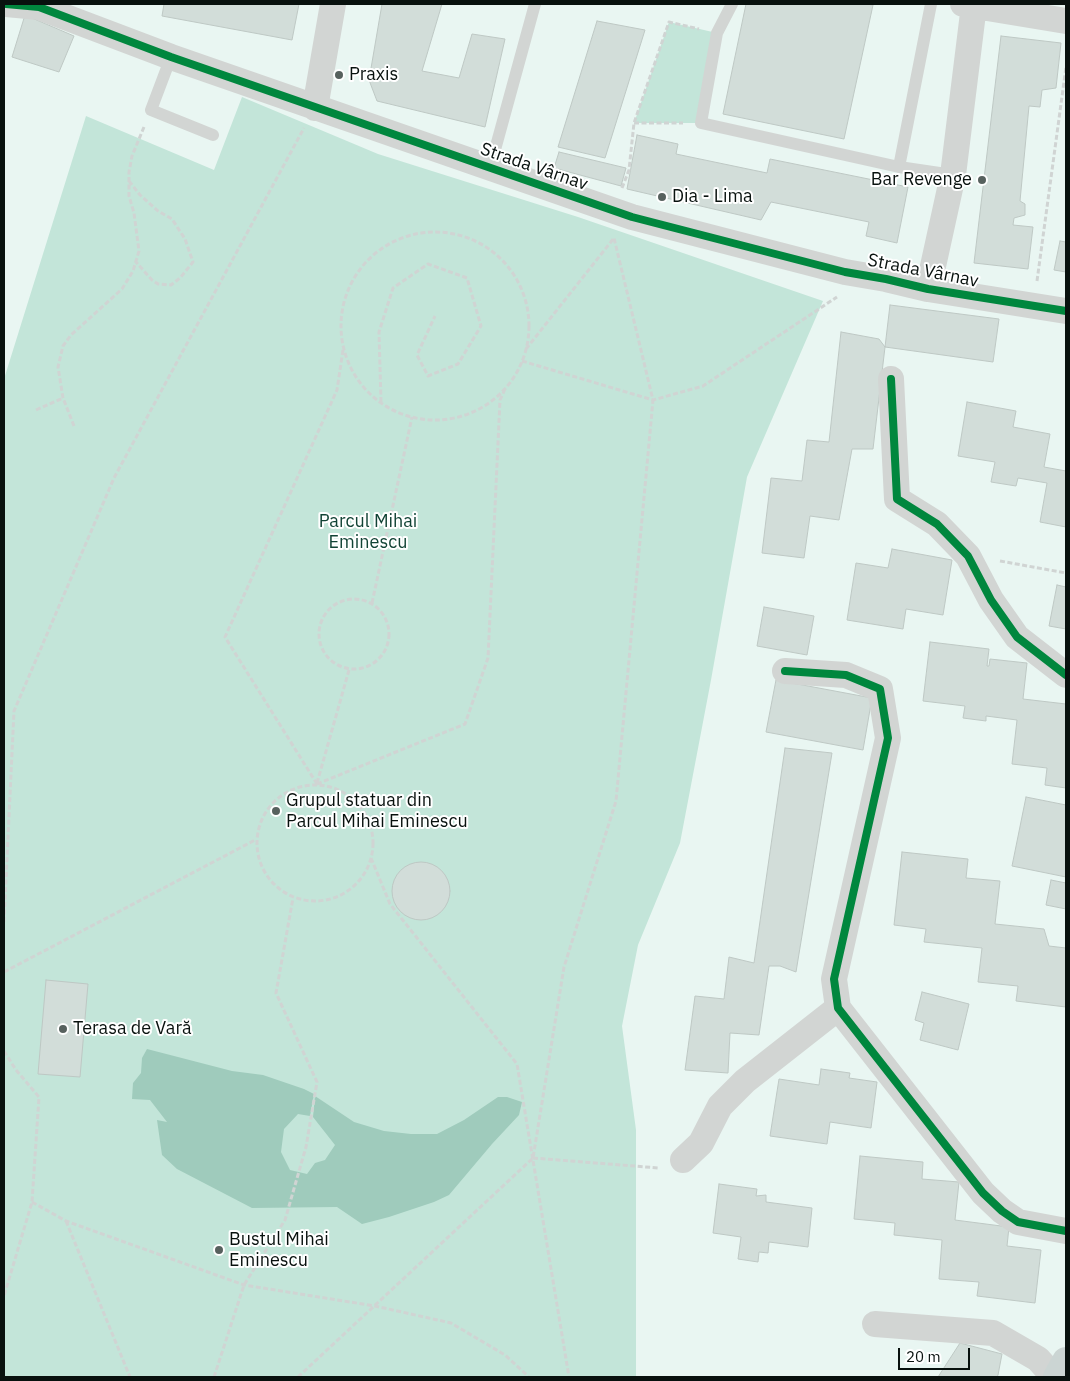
<!DOCTYPE html>
<meta charset="utf-8">
<style>
body{margin:0}
#map{position:relative;width:1070px;height:1381px;overflow:hidden;background:#e9f6f2;font-family:"IBM Plex Sans",sans-serif}
canvas{display:block}
.frame{position:absolute;inset:0;border:5px solid #08110e;pointer-events:none}
.scale{position:absolute;left:898px;top:1348px;width:72px;height:22px;box-sizing:border-box;border:2px solid #08110e;border-top:0;padding-left:6px;font-size:15px;line-height:18px;white-space:nowrap;color:#08110e;-webkit-text-stroke:4px #fff;paint-order:stroke}
</style>
<div id="map">
<canvas width="1070" height="1381"></canvas>
<div class="frame"></div>
<div class="scale">20 m</div>
</div>
<script>
const context = document.querySelector('canvas').getContext('2d');
context.lineJoin = 'round';
function paint(path, color) {
  context.fillStyle = color;
  context.fill(path, 'evenodd');
}
function toPath(rows) {
  const path = new Path2D();
  for (const r of rows) {
    if (r.length === 3) {
      path.moveTo(r[0] + r[2], r[1]);
      path.arc(r[0], r[1], r[2], 0, 2 * Math.PI);
      continue;
    }
    path.moveTo(r[0], r[1]);
    for (let i = 2; i < r.length; i += 2) path.lineTo(r[i], r[i + 1]);
  }
  return path;
}
function trace(path, color, width, dash) {
  context.strokeStyle = color;
  context.lineWidth = width;
  context.lineCap = dash ? 'butt' : 'round';
  context.setLineDash(dash || []);
  context.stroke(path);
}
function drawText(font, color, halo, rows, align = 'center') {
  context.font = font + ' "IBM Plex Sans",sans-serif';
  context.lineWidth = 4;
  context.setLineDash([]);
  context.textBaseline = 'middle';
  context.strokeStyle = halo;
  context.fillStyle = color;
  for (const [text, x, y, turn = 0] of rows) {
    context.save();
    context.translate(x, y);
    context.rotate((+turn || 0) * Math.PI / 180);
    context.textAlign = isNaN(turn) ? turn : align;
    if (halo) context.strokeText(text, 0, 0);
    context.fillText(text, 0, 0);
    context.restore();
  }
}
const green = toPath([
 [669,22,717,33,701,123,634,123],
 [242,97,378,154,578,217,823,301,747,477,711,680,680,843,638,945,622,1026,636,1130,636,1377,4,1377,4,379,86,116,214,170]
]);
const water = toPath([
 [147,1049,232,1071,263,1075,304,1089,314,1094,310,1116,298,1114,284,1129,281,1152,290,1170,307,1174,315,1163,325,1160,335,1145,313,1117,315,1096,354,1122,384,1131,411,1134,437,1134,464,1120,498,1097,507,1097,522,1102,519,1115,492,1144,449,1195,434,1202,389,1217,362,1224,337,1207,252,1208,177,1169,162,1155,157,1120,167,1122,150,1100,132,1099,133,1083,141,1073,142,1058]
]);
const building = toPath([
 [164,4,299,4,292,40,162,16,164,4],
 [382,4,442,4,422,71,459,78,472,34,505,39,485,127,377,101,369,80,382,4],
 [746,4,866,4,873,5,844,139,723,114,746,4],
 [25,15,74,36,59,72,12,57,25,15],
 [597,21,645,30,605,158,558,147,597,21],
 [1001,36,1061,43,1056,88,1042,90,1040,107,1029,106,1020,201,1025,204,1025,215,1014,218,1013,225,1033,227,1028,269,974,263,1001,36],
 [637,135,678,144,676,154,767,173,770,159,908,187,897,243,866,236,869,222,771,202,761,220,627,189,637,135],
 [559,152,626,168,621,186,554,168,559,152],
 [1060,241,1066,242,1066,272,1054,270,1060,241],
 [890,305,999,319,993,362,885,347,890,305],
 [841,332,879,339,885,347,873,449,852,449,839,520,810,516,804,558,762,553,771,478,802,481,807,440,829,442,841,332],
 [967,402,1016,411,1013,427,1050,434,1044,467,1066,471,1066,527,1040,522,1047,483,1018,478,1016,486,991,482,995,462,958,456,967,402],
 [892,549,952,560,943,615,906,609,903,629,847,620,856,563,888,568,892,549],
 [1057,585,1066,587,1066,629,1049,626,1057,585],
 [764,607,814,616,807,655,757,646,764,607],
 [930,642,989,649,987,666,989,666,990,659,1027,663,1023,699,1066,704,1066,788,1045,785,1047,768,1012,764,1017,720,986,716,986,721,963,718,965,706,923,701,930,642],
 [776,680,872,698,863,750,766,732,776,680],
 [785,748,832,753,796,972,780,966,769,966,759,1035,730,1033,728,1073,685,1070,695,996,724,999,729,957,754,963,785,748],
 [1026,797,1066,805,1066,877,1012,866,1026,797],
 [902,852,968,859,966,878,1000,881,995,924,1044,929,1049,946,1066,948,1066,1007,1016,1001,1018,986,978,982,982,948,924,942,926,929,894,925,902,852],
 [421,891,29],
 [1051,880,1066,883,1066,909,1046,905,1051,880],
 [46,980,88,984,80,1077,38,1074,46,980],
 [922,992,969,1004,958,1050,920,1040,924,1023,915,1020,922,992],
 [821,1069,850,1073,849,1078,877,1082,871,1128,830,1122,827,1144,770,1136,779,1079,819,1085,821,1069],
 [860,1156,923,1162,922,1179,959,1182,955,1220,1009,1227,1007,1246,1041,1250,1035,1303,977,1296,979,1282,939,1279,942,1240,894,1235,895,1223,854,1219,860,1156],
 [719,1184,757,1189,756,1196,766,1195,766,1202,812,1208,808,1247,769,1242,768,1253,759,1252,758,1262,738,1259,741,1237,713,1233,719,1184],
 [960,1343,1002,1354,998,1375,997,1377,938,1377,960,1343]
]);
const path = toPath([
 [634,123,683,123],
 [129,181,140,195,158,211,172,219,185,239,193,262,180,278,171,285,158,284,152,280,136,262],
 [622,188,629,170,634,123,669,22,699,29],
 [435,326,94],
 [1037,281,1066,67],
 [526,349,614,238],
 [522,361,653,400,703,386,837,297],
 [381,402,379,332,393,288,428,264,467,278,481,326,458,364,428,376,417,355,435,316],
 [36,410,63,398],
 [74,426,63,398,58,367,63,346,71,335,122,289,133,271,139,251,134,213,129,196,129,172,132,156,144,127],
 [1000,561,1066,573],
 [354,634,35],
 [372,603,412,417],
 [317,783,349,670],
 [317,784,465,724,488,658,500,400,505,389],
 [317,784,225,637,337,390,343,350],
 [315,843,58],
 [371,858,390,904,517,1064,569,1377],
 [4,922,14,711,114,478,304,128],
 [4,972,255,840],
 [4,1051,16,1070,39,1097,32,1202,4,1296],
 [533,1158,659,1168],
 [32,1202,66,1221,244,1285,375,1306,451,1323,505,1355,529,1377],
 [66,1221,130,1377],
 [214,1377,244,1285,285,1220,306,1147,317,1082,276,993,293,898],
 [298,1377,533,1158,564,967,616,801,653,400,614,238]
]);
const lane = toPath([
 [732,4,717,33,701,123,899,167,953,175],
 [171,57,151,110,213,135],
 [899,167,931,4],
 [490,168,535,4]
]);
const street = toPath([
 [6,4,39,7,171,57,632,217,845,272,886,279,928,289,1066,311],
 [963,4,1066,21],
 [315,108,333,4],
 [928,289,953,175,974,5],
 [891,379,897,499,937,524,968,556,991,600,1017,637,1066,675],
 [785,671,846,675,880,689,888,738,834,979,838,1008,983,1193,1002,1211,1018,1222,1066,1231],
 [683,1160,701,1143,720,1106,745,1081,838,1008],
 [875,1324,993,1333,1038,1359,1054,1377]
]);
const secondary = toPath([
 [1057,1377,1066,1361]
]);
const cycleway = toPath([
 [6,4,39,7,171,57,632,217,845,272,886,279,928,289,1066,311],
 [891,379,897,499,937,524,968,556,991,600,1017,637,1066,675],
 [785,671,846,675,880,689,888,738,834,979,838,1008,983,1193,1002,1211,1018,1222,1066,1231]
]);
const markers = [
 [339,75,5,"#57615e"],
 [982,180,5,"#57615e"],
 [662,197,5,"#57615e"],
 [276,811,5,"#57615e"],
 [63,1029,5,"#57615e"],
 [219,1250,5,"#57615e"]
];
const poiNames = [
 ["Praxis",349,75],
 ["Bar Revenge",972,180,"right"],
 ["Dia - Lima",672,197],
 ["Grupul statuar din",286,801],
 ["Parcul Mihai Eminescu",286,822],
 ["Terasa de Vară",73,1029],
 ["Bustul Mihai",229,1240],
 ["Eminescu",229,1261]
];
const streetNames = [
 ["Strada Vârnav",534,167,19],
 ["Strada Vârnav",923,271,11]
];
const parkNames = [
 ["Parcul Mihai",368,522],
 ["Eminescu",368,543]
];
paint(green, '#c3e5d9');
paint(water, '#9fcbbc');
paint(building, '#d2ddd9');
trace(building, '#bec8c4', 1);
trace(path, '#d0d4d3', 3, [5, 2.5]);
trace(lane, '#d2d5d3', 12);
trace(street, '#d2d5d3', 26);
trace(secondary, '#cbd5d3', 28);
trace(cycleway, '#00873e', 8);
for (const [x, y, r, color] of markers) {
  const dot = new Path2D();
  dot.arc(x, y, r, 0, 2 * Math.PI);
  context.fillStyle = color;
  context.fill(dot);
  trace(dot, '#fff', 2);
}
drawText('18px', '#08110e', '#fff', poiNames, 'left');
drawText('18px', '#08110e', '#fff', streetNames);
drawText('18px', '#114335', '#fff', parkNames);
</script>
